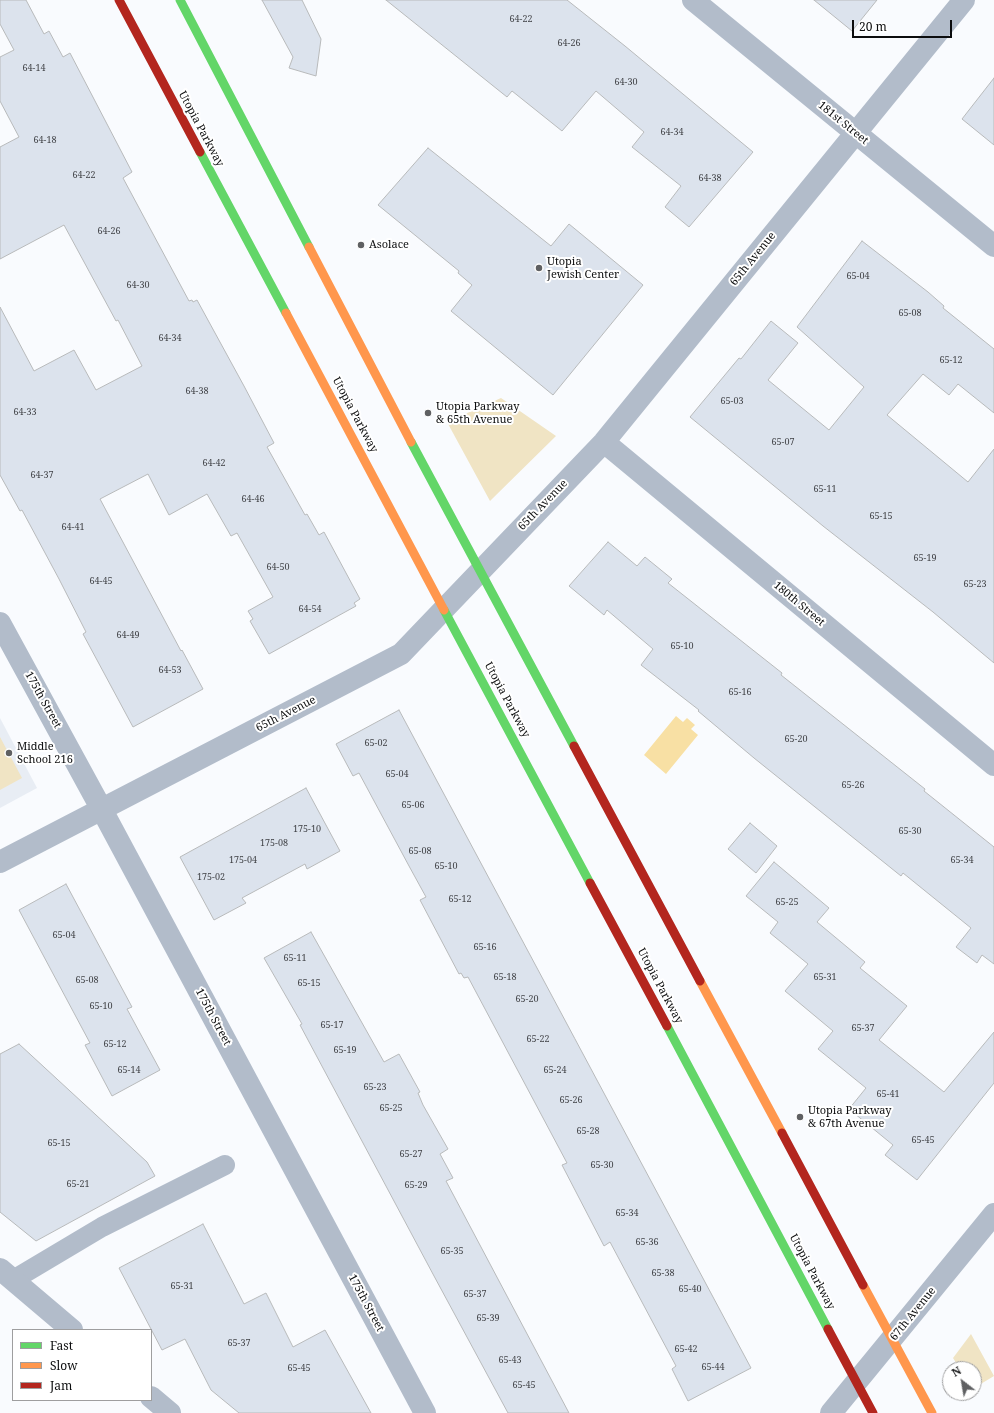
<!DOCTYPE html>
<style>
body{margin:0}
#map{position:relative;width:994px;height:1413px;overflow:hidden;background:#f9fbfe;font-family:"Noto Serif",serif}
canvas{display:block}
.legend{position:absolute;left:12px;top:1329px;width:140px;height:72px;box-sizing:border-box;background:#fff;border:1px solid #9e9e9f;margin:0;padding:5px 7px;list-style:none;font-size:12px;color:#0c0d0e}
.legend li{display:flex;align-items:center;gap:8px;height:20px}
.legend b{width:20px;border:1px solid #9e9e9f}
.north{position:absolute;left:942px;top:1361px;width:40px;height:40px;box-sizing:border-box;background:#fff;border:1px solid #9e9e9f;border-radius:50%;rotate:329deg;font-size:11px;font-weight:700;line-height:16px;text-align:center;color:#0c0d0e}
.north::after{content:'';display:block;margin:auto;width:14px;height:18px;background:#5f6062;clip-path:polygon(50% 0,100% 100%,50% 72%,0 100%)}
.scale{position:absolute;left:852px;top:20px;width:100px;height:18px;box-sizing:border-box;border:2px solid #0c0d0e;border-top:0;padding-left:5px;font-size:12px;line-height:14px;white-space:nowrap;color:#0c0d0e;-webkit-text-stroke:3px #fff;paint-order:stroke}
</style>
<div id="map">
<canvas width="994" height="1413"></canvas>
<ul class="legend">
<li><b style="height:5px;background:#63d668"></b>Fast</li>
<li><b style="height:5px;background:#ff974d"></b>Slow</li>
<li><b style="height:5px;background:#b3261e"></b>Jam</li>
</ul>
<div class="north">N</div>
<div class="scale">20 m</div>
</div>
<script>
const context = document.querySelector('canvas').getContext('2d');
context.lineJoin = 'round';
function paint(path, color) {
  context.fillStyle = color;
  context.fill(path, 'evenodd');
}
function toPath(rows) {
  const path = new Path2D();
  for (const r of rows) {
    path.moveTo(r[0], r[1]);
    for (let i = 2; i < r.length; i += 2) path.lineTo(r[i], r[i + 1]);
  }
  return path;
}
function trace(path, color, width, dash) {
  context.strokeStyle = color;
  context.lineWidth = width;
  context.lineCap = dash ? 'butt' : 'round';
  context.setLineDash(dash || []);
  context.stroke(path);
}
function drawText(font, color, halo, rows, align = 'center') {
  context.font = font + ' "Noto Serif",serif';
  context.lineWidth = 4;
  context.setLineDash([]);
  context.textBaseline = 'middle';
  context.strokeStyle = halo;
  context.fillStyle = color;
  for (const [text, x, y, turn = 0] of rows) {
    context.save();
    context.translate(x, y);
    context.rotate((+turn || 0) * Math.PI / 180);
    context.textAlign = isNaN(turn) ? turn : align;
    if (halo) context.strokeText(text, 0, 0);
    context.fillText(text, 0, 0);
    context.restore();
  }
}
const built = toPath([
 [0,718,37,788,0,808]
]);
const green = toPath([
 [501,398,556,436,490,501,447,422],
 [0,737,22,778,0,790],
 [971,1334,994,1376,974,1388,974,1369,960,1369,953,1358]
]);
const water = toPath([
 [676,716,683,722,687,718,695,725,691,729,698,735,666,774,644,755]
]);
const building = toPath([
 [0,0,26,0,44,34,49,31,63,57,70,53,132,172,123,178,189,301,192,300,193,302,197,300,244,386,274,443,267,447,305,515,307,514,319,535,324,532,360,599,354,603,356,606,269,654,250,621,253,619,248,611,273,597,237,533,231,536,207,494,169,515,148,474,100,499,181,651,182,650,203,689,133,727,83,634,86,632,59,579,22,510,20,511,0,475,0,307,34,371,74,350,96,390,142,366,118,320,116,321,64,225,0,259,0,147,19,137,0,101,0,57,14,50,0,24,0,0],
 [262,0,302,0,321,39,316,76,289,68,293,57,262,0],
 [386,0,567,0,625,46,753,152,689,227,665,207,681,186,632,147,644,132,596,91,562,131,512,91,507,97,386,0],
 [814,0,877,0,852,31,814,0],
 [994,78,994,145,962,119,994,78],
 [428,148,551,246,569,224,643,285,553,395,451,311,472,285,458,273,459,271,378,205,428,148],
 [862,241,928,292,944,306,943,308,994,349,994,413,958,384,949,395,923,374,887,415,968,482,994,449,994,663,933,612,823,526,690,417,739,358,741,359,771,321,798,343,768,380,829,430,864,387,797,327,862,241],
 [608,542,637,566,645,557,672,579,668,583,782,673,781,675,925,789,924,791,994,847,994,964,982,955,977,963,956,947,971,928,903,873,901,876,754,758,698,711,699,710,641,665,653,649,607,610,604,615,569,586,608,542],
 [399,710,751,1368,688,1401,672,1369,676,1366,610,1242,604,1246,562,1165,567,1163,468,977,464,978,461,973,459,974,420,900,426,897,409,866,359,773,353,776,336,744,399,710],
 [306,788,340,851,307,869,305,864,242,898,246,903,214,920,180,857,306,788],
 [750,823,777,846,756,873,728,849,750,823],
 [774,862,829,908,817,922,865,962,860,968,907,1006,879,1040,944,1092,994,1032,994,1083,917,1180,885,1155,893,1145,849,1109,866,1088,818,1049,833,1031,785,991,808,964,770,933,778,922,746,896,774,862],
 [66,884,132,1007,127,1009,160,1070,112,1096,85,1045,90,1043,19,910,66,884],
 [311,932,384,1062,399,1054,420,1092,418,1093,423,1105,448,1149,440,1154,453,1178,446,1181,569,1413,508,1413,434,1276,300,1025,302,1024,264,958,311,932],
 [19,1044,147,1162,155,1176,36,1241,0,1212,0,1054,19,1044],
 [203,1224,244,1304,266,1293,293,1347,325,1330,371,1413,239,1413,211,1390,185,1339,162,1350,119,1268,203,1224]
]);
const lane = toPath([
 [13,1280,102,1227,225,1165]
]);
const street = toPath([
 [693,0,994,246],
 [604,442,994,765],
 [0,623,102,810,425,1413],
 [0,862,401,654,604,442,964,0],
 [0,1269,72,1330],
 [151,1397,170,1413],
 [831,1413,994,1214]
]);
const fast = toPath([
 [180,0,309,247],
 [200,152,286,313],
 [411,442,574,746],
 [444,610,590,883],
 [667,1026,828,1329]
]);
const slow = toPath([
 [309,247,411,442],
 [286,313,444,610],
 [700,981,782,1133],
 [863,1285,932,1413]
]);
const jam = toPath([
 [119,0,200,152],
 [574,746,700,981],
 [590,883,667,1026],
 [782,1133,863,1285],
 [828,1329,873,1413]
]);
const markers = [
 [361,245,4,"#5f6062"],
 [539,268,4,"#5f6062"],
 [428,413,4,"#5f6062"],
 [9,753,4,"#5f6062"],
 [800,1117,4,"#5f6062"]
];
const numberNames = [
 ["64-22",521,19],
 ["64-26",569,43],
 ["64-14",34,68],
 ["64-30",626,82],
 ["64-34",672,132],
 ["64-18",45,140],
 ["64-22",84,175],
 ["64-38",710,178],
 ["64-26",109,231],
 ["65-04",858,276],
 ["64-30",138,285],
 ["65-08",910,313],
 ["64-34",170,338],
 ["65-12",951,360],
 ["64-38",197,391],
 ["65-03",732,401],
 ["64-33",25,412],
 ["65-07",783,442],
 ["64-42",214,463],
 ["64-37",42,475],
 ["65-11",825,489],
 ["64-46",253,499],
 ["65-15",881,516],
 ["64-41",73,527],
 ["65-19",925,558],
 ["64-50",278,567],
 ["64-45",101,581],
 ["65-23",975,584],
 ["64-54",310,609],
 ["64-49",128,635],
 ["65-10",682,646],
 ["64-53",170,670],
 ["65-16",740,692],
 ["65-20",796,739],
 ["65-02",376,743],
 ["65-04",397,774],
 ["65-26",853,785],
 ["65-06",413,805],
 ["175-10",307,829],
 ["65-30",910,831],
 ["175-08",274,843],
 ["65-08",420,851],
 ["175-04",243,860],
 ["65-34",962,860],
 ["65-10",446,866],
 ["175-02",211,877],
 ["65-12",460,899],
 ["65-25",787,902],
 ["65-04",64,935],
 ["65-16",485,947],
 ["65-11",295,958],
 ["65-18",505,977],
 ["65-31",825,977],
 ["65-08",87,980],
 ["65-15",309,983],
 ["65-20",527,999],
 ["65-10",101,1006],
 ["65-17",332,1025],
 ["65-37",863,1028],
 ["65-22",538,1039],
 ["65-12",115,1044],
 ["65-19",345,1050],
 ["65-14",129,1070],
 ["65-24",555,1070],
 ["65-23",375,1087],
 ["65-41",888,1094],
 ["65-26",571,1100],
 ["65-25",391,1108],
 ["65-28",588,1131],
 ["65-45",923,1140],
 ["65-15",59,1143],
 ["65-27",411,1154],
 ["65-30",602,1165],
 ["65-21",78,1184],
 ["65-29",416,1185],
 ["65-34",627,1213],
 ["65-36",647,1242],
 ["65-35",452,1251],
 ["65-38",663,1273],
 ["65-31",182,1286],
 ["65-40",690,1289],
 ["65-37",475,1294],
 ["65-39",488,1318],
 ["65-37",239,1343],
 ["65-42",686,1349],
 ["65-43",510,1360],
 ["65-44",713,1367],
 ["65-45",299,1368],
 ["65-45",524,1385]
];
const streetNames = [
 ["181st Street",843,123,39],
 ["Utopia Parkway",201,129,62],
 ["65th Avenue",753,259,-51],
 ["Utopia Parkway",355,415,62],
 ["65th Avenue",543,505,-46],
 ["180th Street",799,604,40],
 ["175th Street",43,700,61],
 ["Utopia Parkway",507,700,62],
 ["65th Avenue",286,714,-27],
 ["Utopia Parkway",660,986,62],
 ["175th Street",213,1017,62],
 ["Utopia Parkway",812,1272,62],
 ["175th Street",366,1303,62],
 ["67th Avenue",913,1314,-51]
];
const poiNames = [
 ["Asolace",369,245],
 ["Utopia",547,262],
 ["Jewish Center",547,275],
 ["Utopia Parkway",436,407],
 ["& 65th Avenue",436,420],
 ["Middle",17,747],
 ["School 216",17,760],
 ["Utopia Parkway",808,1111],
 ["& 67th Avenue",808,1124]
];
paint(built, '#e8edf4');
paint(green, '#f0e4c4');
paint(water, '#f8e0a4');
paint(building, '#dce3ed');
trace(building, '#b8babb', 1);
trace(lane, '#b2bcca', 20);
trace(street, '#b2bcca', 22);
trace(fast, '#63d668', 9);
trace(slow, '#ff974d', 9);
trace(jam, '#b3261e', 9);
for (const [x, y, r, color] of markers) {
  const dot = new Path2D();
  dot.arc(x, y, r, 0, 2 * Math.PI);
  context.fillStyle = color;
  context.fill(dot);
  trace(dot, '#fff', 1.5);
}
drawText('9px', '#404246', null, numberNames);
drawText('11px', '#0c0d0e', '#fff', streetNames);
drawText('11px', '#0c0d0e', '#fff', poiNames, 'left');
</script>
